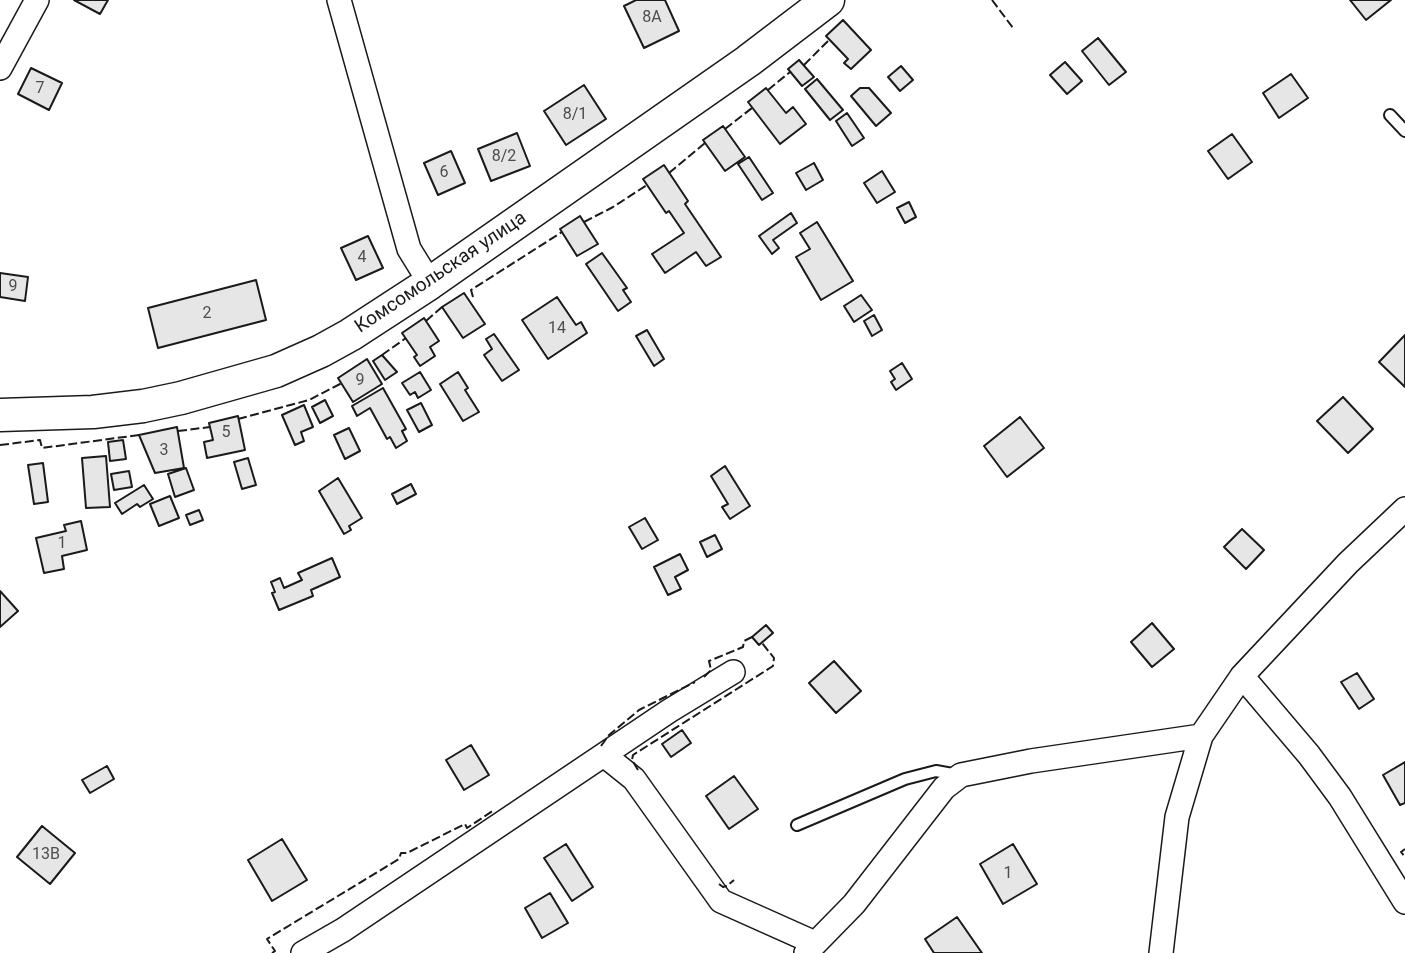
<!DOCTYPE html>
<meta charset="utf-8">
<style>
body{margin:0}
canvas{display:block;background:#fff}
</style>
<canvas width="1405" height="953"></canvas>
<script>
const context = document.querySelector('canvas').getContext('2d');
context.lineJoin = 'round';
function paint(path, color) {
  context.fillStyle = color;
  context.fill(path, 'evenodd');
}
function toPath(rows) {
  const path = new Path2D();
  for (const r of rows) {
    path.moveTo(r[0], r[1]);
    for (let i = 2; i < r.length; i += 2) path.lineTo(r[i], r[i + 1]);
  }
  return path;
}
function trace(path, color, width, dash) {
  context.strokeStyle = color;
  context.lineWidth = width;
  context.lineCap = dash ? 'butt' : 'round';
  context.setLineDash(dash || []);
  context.stroke(path);
}
function drawText(font, color, halo, rows, align = 'center') {
  context.font = font + ' Roboto,sans-serif';
  context.lineWidth = 5;
  context.setLineDash([]);
  context.textBaseline = 'middle';
  context.strokeStyle = halo;
  context.fillStyle = color;
  for (const [text, x, y, turn = 0] of rows) {
    context.save();
    context.translate(x, y);
    context.rotate((+turn || 0) * Math.PI / 180);
    context.textAlign = isNaN(turn) ? turn : align;
    if (halo) context.strokeText(text, 0, 0);
    context.fillText(text, 0, 0);
    context.restore();
  }
}
const building = toPath([
 [74,0,108,0,100,14,74,0],
 [636,0,665,0,679,31,644,48,624,6,636,0],
 [1350,0,1391,0,1366,20,1350,0],
 [843,20,871,50,851,69,844,63,848,59,826,36,843,20],
 [1098,38,1126,72,1109,85,1082,51,1098,38],
 [799,60,814,77,802,86,788,69,799,60],
 [1065,62,1082,81,1067,94,1050,75,1065,62],
 [901,66,913,80,900,91,888,77,901,66],
 [31,68,62,83,49,110,18,94,31,68],
 [1291,74,1308,98,1279,118,1263,93,1291,74],
 [817,79,843,110,830,120,805,89,817,79],
 [584,85,606,119,566,145,544,111,584,85],
 [766,88,786,113,793,107,806,124,780,144,748,102,766,88],
 [860,88,869,88,891,113,876,126,851,96,860,88],
 [847,113,864,138,852,146,836,121,847,113],
 [723,126,745,157,725,171,703,140,723,126],
 [517,133,530,166,491,181,478,149,517,133],
 [1232,134,1252,162,1228,179,1208,151,1232,134],
 [451,151,465,183,438,195,424,163,451,151],
 [749,157,773,193,762,200,738,164,749,157],
 [814,163,823,180,806,190,796,173,814,163],
 [664,165,688,201,685,204,721,257,706,266,696,252,665,273,652,254,684,233,669,211,666,213,643,179,664,165],
 [882,171,895,192,877,203,864,183,882,171],
 [909,202,916,217,905,223,897,208,909,202],
 [791,213,797,223,773,240,779,248,772,254,759,236,791,213],
 [580,216,598,244,577,256,560,229,580,216],
 [817,222,853,281,821,300,796,257,810,249,800,233,817,222],
 [368,236,383,268,356,280,341,248,368,236],
 [602,253,627,288,623,290,631,302,618,311,586,264,602,253],
 [0,273,28,277,25,301,0,297,0,273],
 [256,280,266,320,158,348,148,308,256,280],
 [464,293,485,324,463,338,442,307,464,293],
 [861,295,872,310,854,322,844,306,861,295],
 [557,297,576,325,581,322,587,333,548,359,522,320,557,297],
 [874,315,882,330,872,336,864,321,874,315],
 [424,318,439,341,430,347,435,356,420,366,414,357,417,355,402,333,424,318],
 [647,330,664,359,654,366,636,336,647,330],
 [494,334,519,370,502,381,484,355,492,349,486,339,494,334],
 [1405,335,1405,387,1379,362,1405,335],
 [382,355,397,372,385,380,373,361,382,355],
 [367,359,382,384,353,402,338,378,367,359],
 [902,363,912,379,896,390,891,382,895,379,890,371,902,363],
 [420,372,431,390,418,398,415,392,410,395,402,383,420,372],
 [458,372,468,388,465,390,479,412,463,421,440,384,458,372],
 [383,388,406,429,402,431,407,441,396,448,390,437,387,439,370,408,357,416,352,406,383,388],
 [1343,397,1373,429,1348,453,1317,421,1343,397],
 [325,400,333,416,320,423,312,407,325,400],
 [421,403,432,425,419,432,407,410,421,403],
 [304,405,313,427,301,432,304,441,295,445,282,415,304,405],
 [238,416,245,450,207,458,204,442,213,440,209,423,238,416],
 [1020,417,1044,448,1007,477,984,446,1020,417],
 [177,427,184,468,155,473,139,435,177,427],
 [349,428,360,451,345,459,334,435,349,428],
 [123,440,126,459,110,461,108,442,123,440],
 [106,456,110,507,86,508,82,458,106,456],
 [248,458,256,485,242,489,234,462,248,458],
 [43,463,48,502,34,504,28,465,43,463],
 [725,466,750,506,730,519,722,507,728,504,711,476,725,466],
 [186,468,194,490,175,497,168,474,186,468],
 [129,471,132,487,114,490,111,474,129,471],
 [338,478,362,518,349,526,351,530,344,534,319,491,338,478],
 [411,484,416,494,397,504,392,494,411,484],
 [144,485,153,499,140,507,137,504,122,514,115,503,144,485],
 [170,496,179,518,159,526,150,504,170,496],
 [199,510,203,520,190,525,186,515,199,510],
 [645,518,658,540,642,549,629,527,645,518],
 [81,521,87,550,62,556,64,569,44,573,36,538,66,531,64,525,81,521],
 [1242,529,1264,550,1246,569,1224,547,1242,529],
 [715,535,722,549,707,557,700,542,715,535],
 [680,554,688,570,675,577,681,589,668,595,654,567,680,554],
 [332,558,340,577,311,590,313,596,279,610,272,593,275,592,271,582,280,578,284,588,302,580,298,573,332,558],
 [0,591,18,611,0,627,0,591],
 [1152,623,1174,649,1152,667,1131,642,1152,623],
 [766,625,773,633,759,645,752,637,766,625],
 [834,661,861,691,836,713,809,683,834,661],
 [1357,673,1374,699,1359,709,1341,682,1357,673],
 [682,730,691,743,671,757,662,744,682,730],
 [471,745,489,775,464,790,446,760,471,745],
 [1405,762,1405,803,1400,805,1383,775,1405,762],
 [107,766,114,779,90,793,82,780,107,766],
 [734,776,758,809,729,829,706,796,734,776],
 [42,826,75,853,50,884,17,857,42,826],
 [282,839,307,880,272,901,248,860,282,839],
 [566,844,593,887,572,901,544,858,566,844],
 [1013,844,1037,884,1003,904,980,864,1013,844],
 [550,893,568,923,542,938,525,908,550,893],
 [957,917,982,953,934,953,925,939,957,917]
]);
const lane = toPath([
 [1390,115,1405,131],
 [797,825,905,779,936,771,958,775]
]);
const street = toPath([
 [339,0,409,249,430,283],
 [0,68,37,0],
 [1242,676,1309,755,1340,797,1405,902],
 [604,755,634,779,721,901,815,943],
 [303,953,343,930,669,711,733,672],
 [806,953,854,904,944,788,961,775,1031,761,1201,736],
 [1161,953,1177,817,1201,736,1242,676,1348,563,1405,509]
]);
const secondary = toPath([
 [0,415,93,412,143,406,181,398,276,371,321,351,350,335,430,283,748,61,828,0]
]);
const fence = toPath([
 [992,0,1013,28],
 [804,65,830,39],
 [768,90,790,72],
 [725,129,752,108],
 [669,173,705,143],
 [584,222,613,207,647,185],
 [473,297,471,290,562,232],
 [426,321,442,307],
 [382,355,406,338],
 [238,419,309,400,342,383],
 [178,431,210,427],
 [0,445,40,440,42,448,139,435],
 [704,677,711,670,709,661,743,647,744,641,752,637],
 [601,746,609,735,639,710,695,682],
 [638,770,632,760,633,755,773,666,774,658,762,643],
 [1405,849,1401,852,1405,857],
 [719,884,723,887,727,886,734,880],
 [272,953,275,951,267,939,399,859,401,853,407,853,465,824,467,828,494,810]
]);
const numberNames = [
 ["8А",652,18],
 ["7",40,89],
 ["8/1",575,115],
 ["8/2",504,157],
 ["6",444,173],
 ["4",362,258],
 ["9",13,287],
 ["2",207,314],
 ["14",557,329],
 ["9",360,381],
 ["5",226,433],
 ["3",164,451],
 ["1",62,544],
 ["13В",46,855],
 ["1",1008,874]
];
const streetNames = [
 ["Комсомольская улица",441,273,-34]
];
paint(building, '#e6e6e6');
trace(building, '#1a1a1a', 2);
trace(lane, '#1a1a1a', 14);
trace(street, '#1a1a1a', 26);
trace(secondary, '#1a1a1a', 35);
trace(lane, '#fff', 10);
trace(street, '#fff', 23);
trace(secondary, '#fff', 32);
trace(fence, '#1a1a1a', 2, [9, 3.5]);
drawText('16px', '#4d4d4d', null, numberNames);
drawText('19px', '#1a1a1a', '#fff', streetNames);
</script>
